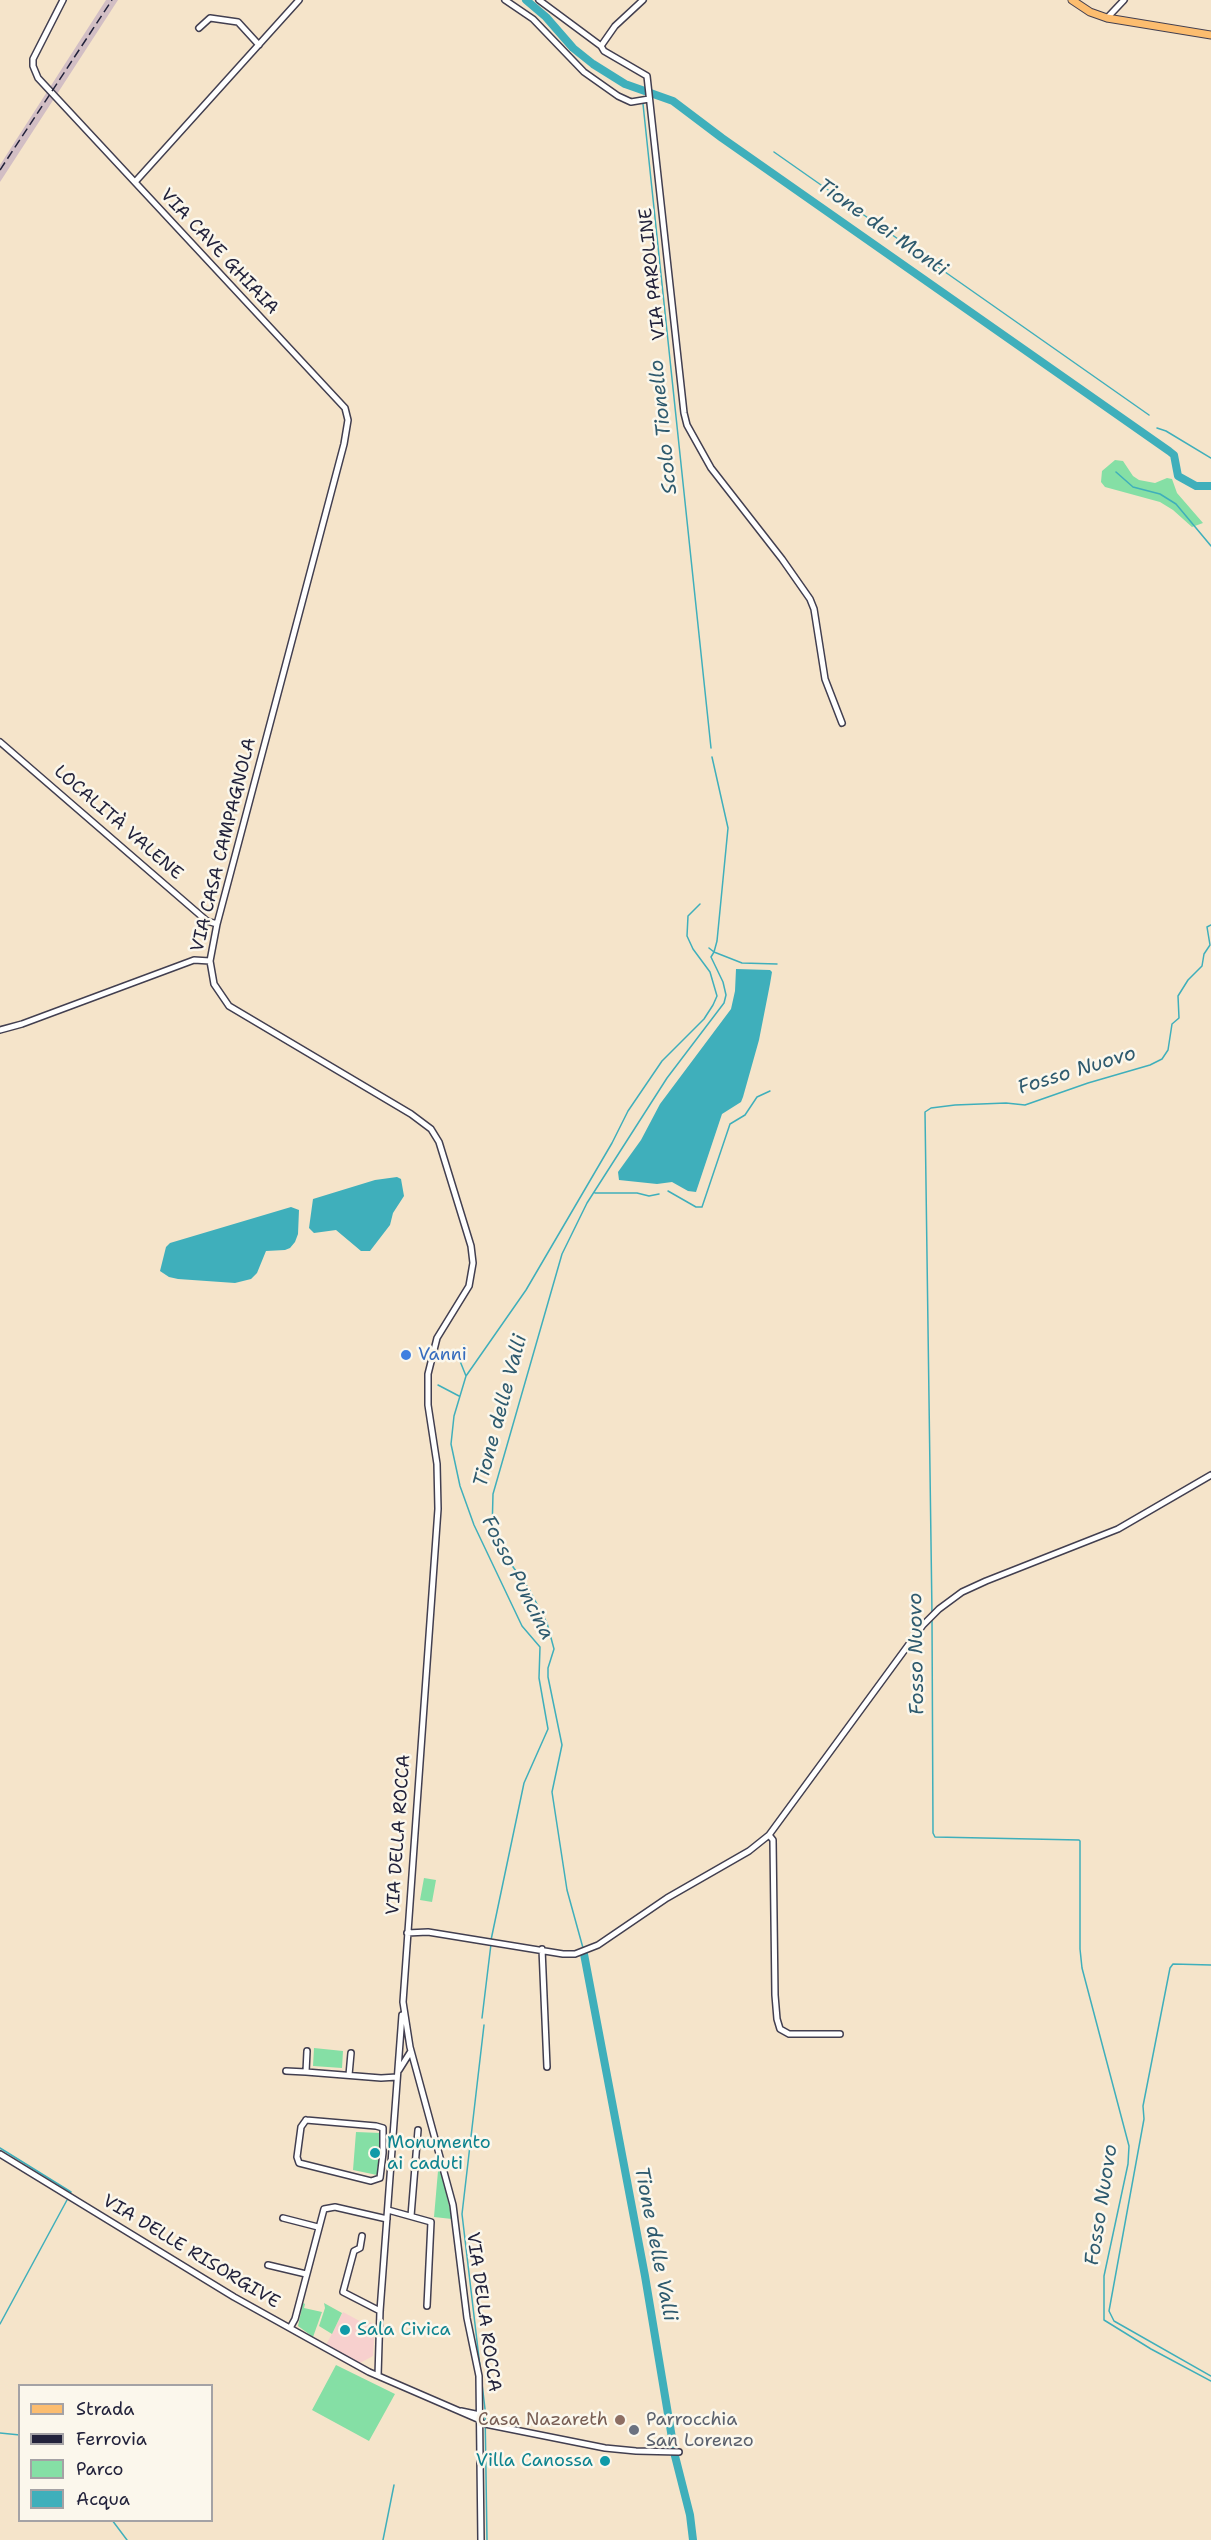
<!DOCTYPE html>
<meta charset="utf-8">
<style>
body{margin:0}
#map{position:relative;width:1211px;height:2540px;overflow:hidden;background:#f5e4ca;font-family:"Shantell Sans",sans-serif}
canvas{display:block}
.legend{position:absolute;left:18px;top:2384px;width:195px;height:138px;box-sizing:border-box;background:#fbf7ec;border:2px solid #a4a2a5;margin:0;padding:8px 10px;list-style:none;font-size:18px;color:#22223b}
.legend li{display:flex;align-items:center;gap:12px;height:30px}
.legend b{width:30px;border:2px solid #a4a2a5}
</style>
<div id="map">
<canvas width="1211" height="2540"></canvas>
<ul class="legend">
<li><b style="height:8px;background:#fcbd6f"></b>Strada</li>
<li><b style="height:8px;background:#22223b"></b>Ferrovia</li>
<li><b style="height:16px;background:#85dfa5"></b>Parco</li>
<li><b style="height:16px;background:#3fafbb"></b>Acqua</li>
</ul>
</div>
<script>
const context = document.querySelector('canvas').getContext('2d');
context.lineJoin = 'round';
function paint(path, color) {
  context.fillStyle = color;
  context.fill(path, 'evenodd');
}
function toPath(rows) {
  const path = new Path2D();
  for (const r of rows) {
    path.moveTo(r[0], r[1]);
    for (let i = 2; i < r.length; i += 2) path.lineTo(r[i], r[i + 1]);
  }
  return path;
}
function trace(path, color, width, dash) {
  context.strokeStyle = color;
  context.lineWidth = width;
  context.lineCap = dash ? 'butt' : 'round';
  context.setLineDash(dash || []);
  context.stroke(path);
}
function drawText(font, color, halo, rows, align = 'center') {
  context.font = font + ' "Shantell Sans",sans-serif';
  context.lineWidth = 5;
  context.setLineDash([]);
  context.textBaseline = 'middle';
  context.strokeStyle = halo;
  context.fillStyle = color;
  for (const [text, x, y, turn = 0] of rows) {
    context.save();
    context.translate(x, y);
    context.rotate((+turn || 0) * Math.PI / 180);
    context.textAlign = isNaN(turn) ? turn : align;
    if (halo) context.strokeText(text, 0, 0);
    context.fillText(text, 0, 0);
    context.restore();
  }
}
const built = toPath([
 [343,2312,367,2325,370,2322,375,2325,373,2356,360,2363,326,2345]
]);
const industrial = toPath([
 [106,0,118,0,0,182,0,165]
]);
const green = toPath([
 [1115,460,1123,461,1133,476,1139,480,1155,483,1167,478,1172,479,1177,493,1203,523,1192,527,1173,510,1160,502,1105,487,1101,482,1102,471],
 [424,1878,436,1880,432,1902,420,1900],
 [314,2048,343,2051,342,2068,313,2066],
 [356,2132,381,2133,377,2175,353,2170],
 [441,2170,452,2219,434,2217,438,2171],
 [303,2303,305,2304,304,2308,322,2312,313,2337,298,2326],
 [324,2303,342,2313,332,2334,319,2326,325,2308],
 [336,2365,395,2394,369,2441,312,2410]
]);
const water = toPath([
 [736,969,770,970,772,972,770,984,759,1040,743,1097,741,1102,722,1114,696,1192,688,1191,672,1182,657,1184,619,1180,618,1172,641,1140,660,1104,731,1009,735,991],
 [397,1177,401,1179,404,1196,393,1213,390,1225,370,1251,361,1251,336,1230,314,1233,309,1228,313,1199,375,1180],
 [291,1207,299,1210,298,1234,295,1242,290,1248,285,1250,266,1251,257,1273,251,1279,235,1283,178,1279,169,1277,160,1271,166,1247,170,1243]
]);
const stream = toPath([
 [643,104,711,748],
 [774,152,1149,415],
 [1157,428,1166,431,1211,458],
 [1116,472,1133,487,1160,494,1176,504,1211,546],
 [712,757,728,828,717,941,714,952,742,963,777,964],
 [668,1191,696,1207,702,1207,730,1124,745,1115,757,1097,770,1091],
 [595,1193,637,1193,649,1196,659,1194],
 [464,1345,460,1361,466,1376],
 [438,1385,459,1396],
 [932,1614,925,1112,931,1108,955,1105,1006,1103,1025,1105,1088,1083,1150,1065,1162,1059,1168,1050,1172,1024,1179,1018,1178,996,1188,980,1202,966,1204,954,1210,945,1207,927,1211,925],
 [932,1619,933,1833,935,1837,1079,1840,1080,1841,1080,1949,1082,1968,1129,2146,1128,2164,1104,2276,1104,2320,1151,2349,1211,2381],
 [491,1940,524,1783,548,1729,539,1678,540,1647,522,1626,474,1525,460,1486,451,1444,454,1416,466,1376,526,1290,612,1143,628,1111,662,1061,704,1019,713,1005,717,996,710,972,693,949,687,936,688,916,700,904],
 [583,1948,567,1890,552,1792,562,1745,548,1677,548,1668,554,1649,547,1623,529,1589,495,1542,492,1532,493,1494,562,1254,587,1203,667,1078,724,1003,726,995,723,982,711,957,714,952,709,948],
 [1211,1965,1173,1964,1170,1968,1143,2106,1144,2119,1109,2311,1114,2321,1211,2376],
 [482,2018,491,1944],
 [484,2025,462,2214,485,2409,487,2540],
 [0,2148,71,2192,70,2194],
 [0,2324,67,2200],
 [0,2433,20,2435],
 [112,2520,127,2540],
 [383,2540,394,2485]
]);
const river = toPath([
 [526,0,546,17,573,48,593,64,625,84,673,101,722,138,1169,451,1174,455,1178,476,1196,486,1211,486],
 [584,1954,645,2276,675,2456,690,2515,693,2540]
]);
const minor = toPath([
 [63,0,33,59,33,66,38,78,345,408,348,420,344,444,217,924,210,961,214,984,229,1006,411,1114,431,1129,439,1142,471,1246,473,1263,469,1286,437,1338,428,1374,428,1405,437,1464,438,1509,403,2002,410,2047,453,2205,467,2318,479,2376,481,2540],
 [505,0,533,19,584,72,618,96,631,102,649,99],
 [539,0,601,46,604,51,647,76,684,413,687,425,711,468,782,559,810,599,814,609,825,679,842,723],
 [1107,18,1124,0],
 [199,28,210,18,238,22,259,45],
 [601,46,615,26,643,0],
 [135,182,299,0],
 [0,742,207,921,217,924],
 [0,1030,22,1024,194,960,210,961],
 [769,1835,773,1840,775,1995,777,2019,780,2029,789,2034,840,2034],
 [407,1933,428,1932,563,1954,575,1954,598,1945,667,1898,749,1851,769,1835,923,1625,939,1609,962,1592,986,1581,1118,1529,1211,1475],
 [542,1949,547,2067],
 [307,2051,306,2072,381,2078,397,2077],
 [399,2070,411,2051],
 [286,2071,306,2072],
 [349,2075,351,2053],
 [306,2120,376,2126,383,2128,383,2153,380,2178,371,2181,299,2163,297,2157,301,2127,306,2120],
 [0,2154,234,2297,313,2341,369,2372,480,2420],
 [388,2210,431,2222,427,2306],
 [411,2216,418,2130],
 [283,2218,318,2227],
 [362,2236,360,2248,354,2251,343,2292,380,2311],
 [268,2265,306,2274],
 [290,2328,295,2319,324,2209,335,2207,387,2219],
 [378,2376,380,2311,402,2015],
 [461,2411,480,2415],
 [480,2423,605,2448,636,2451,679,2452]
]);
const major = toPath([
 [1072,0,1090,12,1107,18,1211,35]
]);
const rail = toPath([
 [0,170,112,0]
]);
const markers = [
 [406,1355,6,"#3f7fe0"],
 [375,2153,6,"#0f9aa8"],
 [345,2330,6,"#0f9aa8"],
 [620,2420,6,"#8d6e63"],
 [634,2430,6,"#6b7280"],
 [605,2461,6,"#0f9aa8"]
];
const streetNames = [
 ["VIA CAVE GHIAIA",219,252,47],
 ["VIA PAROLINE",653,274,-96],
 ["LOCALITÀ VALENE",118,823,41],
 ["VIA CASA CAMPAGNOLA",224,845,-76],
 ["VIA DELLA ROCCA",399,1835,-86],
 ["VIA DELLE RISORGIVE",191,2252,31],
 ["VIA DELLA ROCCA",483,2312,82]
];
const shopNames = [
 ["Vanni",418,1355]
];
const cultureNames = [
 ["Monumento",387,2143],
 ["ai caduti",387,2164],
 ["Sala Civica",357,2330],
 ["Villa Canossa",593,2461,"right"]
];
const educationNames = [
 ["Casa Nazareth",608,2420]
];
const worshipNames = [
 ["Parrocchia",646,2420],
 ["San Lorenzo",646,2441]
];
const waterNames = [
 ["Tione dei Monti",882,228,35],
 ["Scolo Tionello",664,427,-96],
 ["Fosso Nuovo",1077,1071,-17],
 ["Tione delle Valli",501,1411,-75],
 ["Fosso Puncina",517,1578,63],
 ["Fosso Nuovo",917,1654,-91],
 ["Fosso Nuovo",1102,2205,-81],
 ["Tione delle Valli",655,2244,79]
];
paint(built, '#f7d0ce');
paint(industrial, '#d2bec4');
paint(green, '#85dfa5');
paint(water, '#3fafbb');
trace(stream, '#3fafbb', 1.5);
trace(river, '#3fafbb', 8);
trace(minor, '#423f50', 8);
trace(major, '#423f50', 9);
trace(minor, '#fff', 5);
trace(major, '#fcbd6f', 7);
trace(rail, '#22223b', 1.5, [9, 4.5]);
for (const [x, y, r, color] of markers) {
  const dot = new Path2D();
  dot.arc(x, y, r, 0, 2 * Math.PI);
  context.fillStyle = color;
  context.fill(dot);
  trace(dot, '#fbf7ec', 2);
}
drawText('18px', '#22223b', '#fbf7ec', streetNames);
drawText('18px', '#366cbe', '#fbf7ec', shopNames, 'left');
drawText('18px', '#0d838f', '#fbf7ec', cultureNames, 'left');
drawText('18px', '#785e54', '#fbf7ec', educationNames, 'right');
drawText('18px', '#5b616d', '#fbf7ec', worshipNames, 'left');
drawText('italic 20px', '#2e5a6e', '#fbf7ec', waterNames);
</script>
